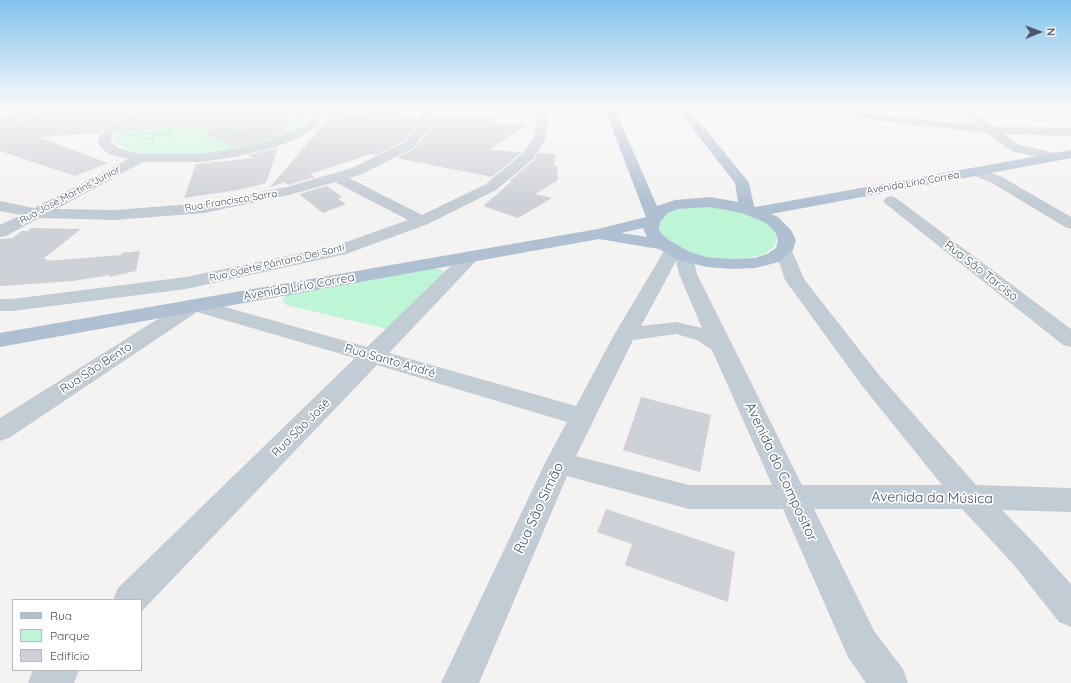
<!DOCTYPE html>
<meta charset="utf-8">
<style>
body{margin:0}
#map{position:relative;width:1071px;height:683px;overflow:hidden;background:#f5f2f2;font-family:Quicksand,sans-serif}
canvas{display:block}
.legend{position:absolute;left:12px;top:599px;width:130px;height:72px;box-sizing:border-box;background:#fff;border:1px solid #b6bbc0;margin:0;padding:5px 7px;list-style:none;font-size:12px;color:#485462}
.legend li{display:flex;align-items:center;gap:8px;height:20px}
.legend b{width:20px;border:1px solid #b6bbc0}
.north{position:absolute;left:1019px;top:12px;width:40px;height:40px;-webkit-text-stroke:3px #fff;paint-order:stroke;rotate:89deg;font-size:11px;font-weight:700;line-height:16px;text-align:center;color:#485462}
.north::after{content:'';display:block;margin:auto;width:14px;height:18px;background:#485462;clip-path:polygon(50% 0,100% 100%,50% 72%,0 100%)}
</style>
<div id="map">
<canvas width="1071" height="683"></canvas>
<ul class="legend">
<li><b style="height:5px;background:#b0c0d3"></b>Rua</li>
<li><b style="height:11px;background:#bef5d6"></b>Parque</li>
<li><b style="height:11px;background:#ced1d8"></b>Edifício</li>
</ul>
<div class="north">N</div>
</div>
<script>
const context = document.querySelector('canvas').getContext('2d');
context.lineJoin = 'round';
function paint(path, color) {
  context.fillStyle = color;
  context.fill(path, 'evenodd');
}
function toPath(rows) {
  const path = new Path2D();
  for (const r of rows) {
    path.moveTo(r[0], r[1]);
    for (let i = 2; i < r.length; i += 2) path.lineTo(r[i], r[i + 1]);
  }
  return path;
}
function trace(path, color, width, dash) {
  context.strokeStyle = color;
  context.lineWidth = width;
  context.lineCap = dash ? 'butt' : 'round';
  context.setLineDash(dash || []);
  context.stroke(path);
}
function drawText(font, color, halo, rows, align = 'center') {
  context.font = font + ' Quicksand,sans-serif';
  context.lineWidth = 3.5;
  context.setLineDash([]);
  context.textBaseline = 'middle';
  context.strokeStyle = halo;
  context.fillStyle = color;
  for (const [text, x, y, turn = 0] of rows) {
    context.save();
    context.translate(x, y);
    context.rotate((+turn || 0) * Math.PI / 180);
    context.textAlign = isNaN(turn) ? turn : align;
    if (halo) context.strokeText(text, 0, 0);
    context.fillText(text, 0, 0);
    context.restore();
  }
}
const green = toPath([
 [173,107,302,107,304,108,308,116,303,124,289,133,266,142,236,149,203,154,170,156,145,154,123,148,115,141,117,132,129,123,148,114],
 [698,206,734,209,764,221,774,230,777,239,774,247,764,254,748,258,729,259,708,257,689,252,673,244,663,236,659,227,662,219,670,212,682,208],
 [436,268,445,272,387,329,286,305,282,301,286,294]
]);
const building = toPath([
 [58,107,146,107,115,120,100,133,39,137,108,163,75,176,0,151,0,128],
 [168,107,252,107,234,120,289,116,283,133,268,140,233,147,211,136,205,140,211,123,202,131,191,126,119,131,125,126,147,116,166,110],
 [400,110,397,117,420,117,420,122,404,141,376,155,372,154,310,174,315,177,288,185,284,182,269,188,330,117,379,111],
 [492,115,494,124,527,124,490,150,522,152,492,177,396,158,414,149,434,124,434,116],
 [278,148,266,183,238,190,184,198,196,164,254,158,248,155],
 [538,153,556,154,554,165,557,166,558,180,535,194,552,198,518,218,483,206,512,181,509,181,534,160],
 [327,186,342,197,338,199,346,204,323,213,299,194],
 [31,228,81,229,43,259,48,259,46,261,121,255,121,253,140,251,136,271,109,277,110,275,73,281,0,286,0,239,12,238,22,231,28,231],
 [641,397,711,415,700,472,623,450],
 [606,509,735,552,728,602,625,565,632,544,597,532]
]);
const path = toPath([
 [280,107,272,110,271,112,289,113,294,109,292,107],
 [177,109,200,118],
 [261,110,263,113,279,114],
 [241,118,260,107],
 [248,118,269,107],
 [233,125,228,129,233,135],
 [145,133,155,135,150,139,140,137,145,133],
 [152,133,165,128],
 [232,134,249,132],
 [155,135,173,135,174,139],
 [162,135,161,133,176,127],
 [150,139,154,141]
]);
const minor = toPath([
 [32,107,47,107,46,109,0,127,0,120,32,107],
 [150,107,167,107,166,109,146,115,124,125,113,134,110,142,118,148,141,154,202,154,239,148,268,141,293,131,308,122,313,113,308,107,319,107,322,109,343,107,382,107,377,110,323,116,316,126,301,137,276,147,239,156,202,162,143,162,56,209,115,210,204,203,287,187,352,168,405,142,421,123,421,107,431,107,433,123,413,148,362,174,349,178,422,215,486,184,523,153,534,138,536,120,534,107,544,107,548,120,546,138,533,159,496,190,428,224,346,254,186,289,12,311,0,311,0,299,12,299,186,277,335,246,408,220,335,182,289,195,204,213,115,220,39,218,6,236,0,237,0,225,21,215,0,211,0,201,34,208,129,159,108,154,100,146,98,143,101,133,116,121,150,107],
 [816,107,840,107,880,115,977,125,957,107,969,107,992,127,1071,128,1071,136,1003,134,1020,145,1059,154,1061,157,1059,160,1054,161,1012,151,986,133,880,121,821,110,816,107],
 [977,168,1002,177,1071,217,1071,229,1065,227,992,183,972,175,970,172,972,169,977,168],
 [891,196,896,198,1071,329,1071,347,1063,345,886,204,883,201,886,198,891,196],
 [784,245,790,246,804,279,879,375,976,485,1071,488,1071,512,1002,510,1036,545,1071,584,1071,627,1059,622,1014,565,962,509,814,509,874,631,903,669,908,683,866,683,848,657,783,509,689,509,567,476,479,683,441,683,545,463,567,422,377,365,141,612,141,600,113,600,118,588,355,358,197,312,9,438,0,441,0,418,185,302,197,299,367,347,465,252,471,251,477,252,480,256,477,260,389,353,576,406,614,335,664,251,667,247,673,246,679,247,682,251,690,252,693,256,697,274,802,485,942,485,863,387,785,280,775,250,778,246,784,245],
 [676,261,679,274,702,328,676,322,641,326,676,261],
 [676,334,697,340,712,350,772,485,689,485,576,456,633,340,676,334],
 [33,670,79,670,74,683,28,683,33,670]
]);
const major = toPath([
 [604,107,614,107,657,206,675,200,710,197,738,202,735,183,676,107,687,107,747,180,749,183,754,206,756,207,1071,150,1071,158,771,214,778,217,791,230,796,240,793,250,779,262,755,268,732,269,707,267,678,260,659,249,599,239,0,347,0,333,598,229,646,217,604,107],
 [710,207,742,213,766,223,775,232,778,240,776,248,767,254,754,258,732,259,707,257,690,252,670,241,662,234,659,229,660,222,668,213,678,209,710,207],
 [643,228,647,237,621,233,643,228]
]);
const farStreetnames = [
 ["Avenida Lírio Correa",913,183,-10],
 ["Rua José Martins Junior",70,195,-28],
 ["Rua Francisco Sarra",231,201,-9],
 ["Rua Odette Pântano Dei Santi",277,263,-13]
];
const streetNames = [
 ["Rua São Tarciso",981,271,38],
 ["Avenida Lírio Correa",299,287,-10],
 ["Rua Santo André",390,361,16],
 ["Rua São Bento",96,368,-33],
 ["Rua São José",301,428,-45]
];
const nearStreetnames = [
 ["Avenida do Compositor",781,472,65],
 ["Avenida da Música",932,498,1],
 ["Rua São Simão",539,508,-65]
];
paint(green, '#bef5d6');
paint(building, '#ced1d8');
trace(path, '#72d7aa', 1.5, [1.5, 1]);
paint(minor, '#c2ccd5');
paint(major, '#b0c0d3');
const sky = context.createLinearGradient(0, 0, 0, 203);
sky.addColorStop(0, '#81c3ee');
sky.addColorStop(0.53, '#faf9f9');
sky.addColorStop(1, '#faf9f900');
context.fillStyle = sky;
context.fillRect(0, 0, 1071, 203);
drawText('10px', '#485462', '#fff', farStreetnames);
drawText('12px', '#485462', '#fff', streetNames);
drawText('14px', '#485462', '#fff', nearStreetnames);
</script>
